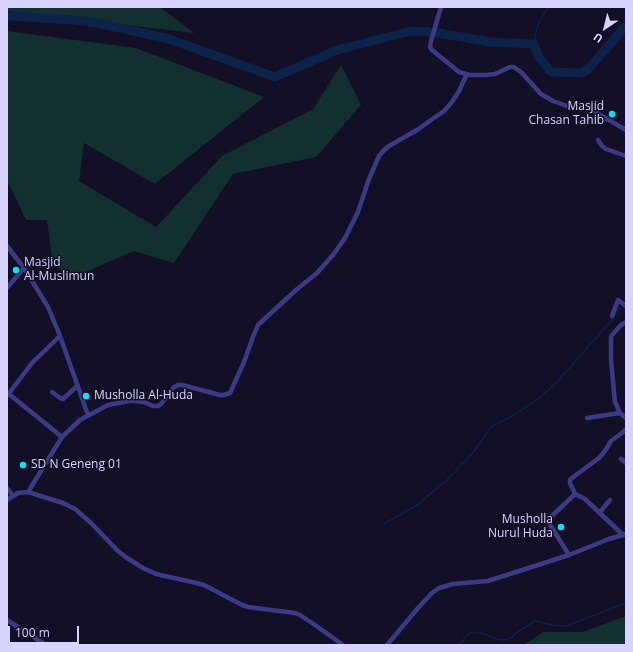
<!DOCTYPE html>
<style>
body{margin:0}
#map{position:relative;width:633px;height:652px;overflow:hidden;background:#130f26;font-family:"Open Sans",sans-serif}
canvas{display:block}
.frame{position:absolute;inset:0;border:8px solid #d9d4ff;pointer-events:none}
.north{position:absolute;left:585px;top:8px;width:40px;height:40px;-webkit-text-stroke:3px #130f26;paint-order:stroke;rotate:215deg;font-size:11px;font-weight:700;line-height:16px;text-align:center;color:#d9d4ff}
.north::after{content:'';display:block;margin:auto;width:14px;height:18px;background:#d9d4ff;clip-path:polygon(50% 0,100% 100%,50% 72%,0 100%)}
.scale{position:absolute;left:8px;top:626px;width:71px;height:18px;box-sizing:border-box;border:2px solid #d9d4ff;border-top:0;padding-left:5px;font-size:12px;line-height:14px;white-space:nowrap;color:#d9d4ff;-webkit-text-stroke:3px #130f26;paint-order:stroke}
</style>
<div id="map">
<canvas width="633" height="652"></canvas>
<div class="frame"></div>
<div class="north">U</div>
<div class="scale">100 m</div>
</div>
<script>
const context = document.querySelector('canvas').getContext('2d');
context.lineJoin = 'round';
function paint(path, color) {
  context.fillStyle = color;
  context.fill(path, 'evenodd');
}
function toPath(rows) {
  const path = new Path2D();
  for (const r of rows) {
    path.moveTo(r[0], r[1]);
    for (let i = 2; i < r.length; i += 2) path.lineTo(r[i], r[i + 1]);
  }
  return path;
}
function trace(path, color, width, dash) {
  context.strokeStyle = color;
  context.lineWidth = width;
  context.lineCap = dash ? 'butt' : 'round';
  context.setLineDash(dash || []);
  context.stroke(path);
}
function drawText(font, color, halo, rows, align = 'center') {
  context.font = font + ' "Open Sans",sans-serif';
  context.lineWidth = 3;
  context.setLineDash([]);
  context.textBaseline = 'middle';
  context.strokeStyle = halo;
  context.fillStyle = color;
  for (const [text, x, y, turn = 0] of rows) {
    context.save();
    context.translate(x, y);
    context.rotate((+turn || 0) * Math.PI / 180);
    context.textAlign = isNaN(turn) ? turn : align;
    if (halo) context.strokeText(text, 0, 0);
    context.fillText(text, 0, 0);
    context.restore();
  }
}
const green = toPath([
 [7,7,160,7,194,33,7,11],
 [7,31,136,48,264,97,155,184,84,143,79,181,156,227,222,156,313,109,341,65,361,105,316,157,233,174,174,263,134,251,67,280,52,258,47,220,26,220,7,180],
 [626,616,626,645,524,645,543,632,583,632]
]);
const stream = toPath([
 [534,44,537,27,544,13,549,7],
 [625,300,626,299],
 [384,524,417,505,448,479,473,453,491,427,514,415,538,399,556,383,612,320,620,307],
 [459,645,469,633,482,633,496,639,508,640,518,632,535,621,552,625,566,626,626,603]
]);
const river = toPath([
 [7,16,74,20,96,23,166,38,275,77,337,50,411,31,430,32],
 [438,33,490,42,534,44,538,56,551,72,583,73,591,66,625,27,626,28]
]);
const street = toPath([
 [441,7,431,41,430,47,432,50,459,72,470,75,486,75,495,74,510,67,514,67,522,73,541,94,553,101,567,106,585,107,590,109,626,130],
 [598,140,602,146,606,149,626,156],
 [7,246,24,268,48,307,60,336,32,363,7,396],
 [7,288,24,268],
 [612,316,618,300,626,306],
 [626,322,621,325,612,335,611,337,611,360,615,402,620,413,626,418],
 [60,336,88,415],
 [52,392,60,398,63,399,77,386],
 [587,418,620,413],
 [62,437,80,420,108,405,129,401,135,401,144,402,153,406,158,406,161,404,174,387,178,385,182,385,220,395,224,395,230,393,244,362,253,337,258,325,296,290,317,273,333,255,345,238,358,212,369,179,379,156,384,150,389,146,417,130,444,111,452,102,459,91,467,74],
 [621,459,626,463],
 [7,488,13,496],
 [28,492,63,503,75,509,91,523,118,551,127,558,143,568,156,574,192,582,204,585,242,605,248,607,295,613,300,615,315,625,343,645],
 [575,494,570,483,570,480,572,478,599,458,605,451,611,441,622,433,626,429],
 [7,500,18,493,28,492,62,437,9,394],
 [600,512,610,500],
 [569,555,549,523,549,521,552,516,575,494,585,499,623,535],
 [7,620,46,645],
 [387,645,418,608,432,593,439,588,453,584,488,581,569,555,609,539,626,534]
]);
const markers = [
 [612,114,4,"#00e5ff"],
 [16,270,4,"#00e5ff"],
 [86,396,4,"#00e5ff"],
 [23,465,4,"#00e5ff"],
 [561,527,4,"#00e5ff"]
];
const poiNames = [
 ["Masjid",604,107,"right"],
 ["Chasan Tahib",604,121,"right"],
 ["Masjid",24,263],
 ["Al-Muslimun",24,277],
 ["Musholla Al-Huda",94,396],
 ["SD N Geneng 01",31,465],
 ["Musholla",553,520,"right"],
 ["Nurul Huda",553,534,"right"]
];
paint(green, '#12302f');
trace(stream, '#0c2248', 1.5);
trace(river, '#0c2248', 9);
trace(street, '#3d3a85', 4.5);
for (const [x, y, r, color] of markers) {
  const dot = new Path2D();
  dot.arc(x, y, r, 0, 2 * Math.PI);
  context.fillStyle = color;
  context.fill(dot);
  trace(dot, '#130f26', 1.5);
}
drawText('12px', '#d9d4ff', '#130f26', poiNames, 'left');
</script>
